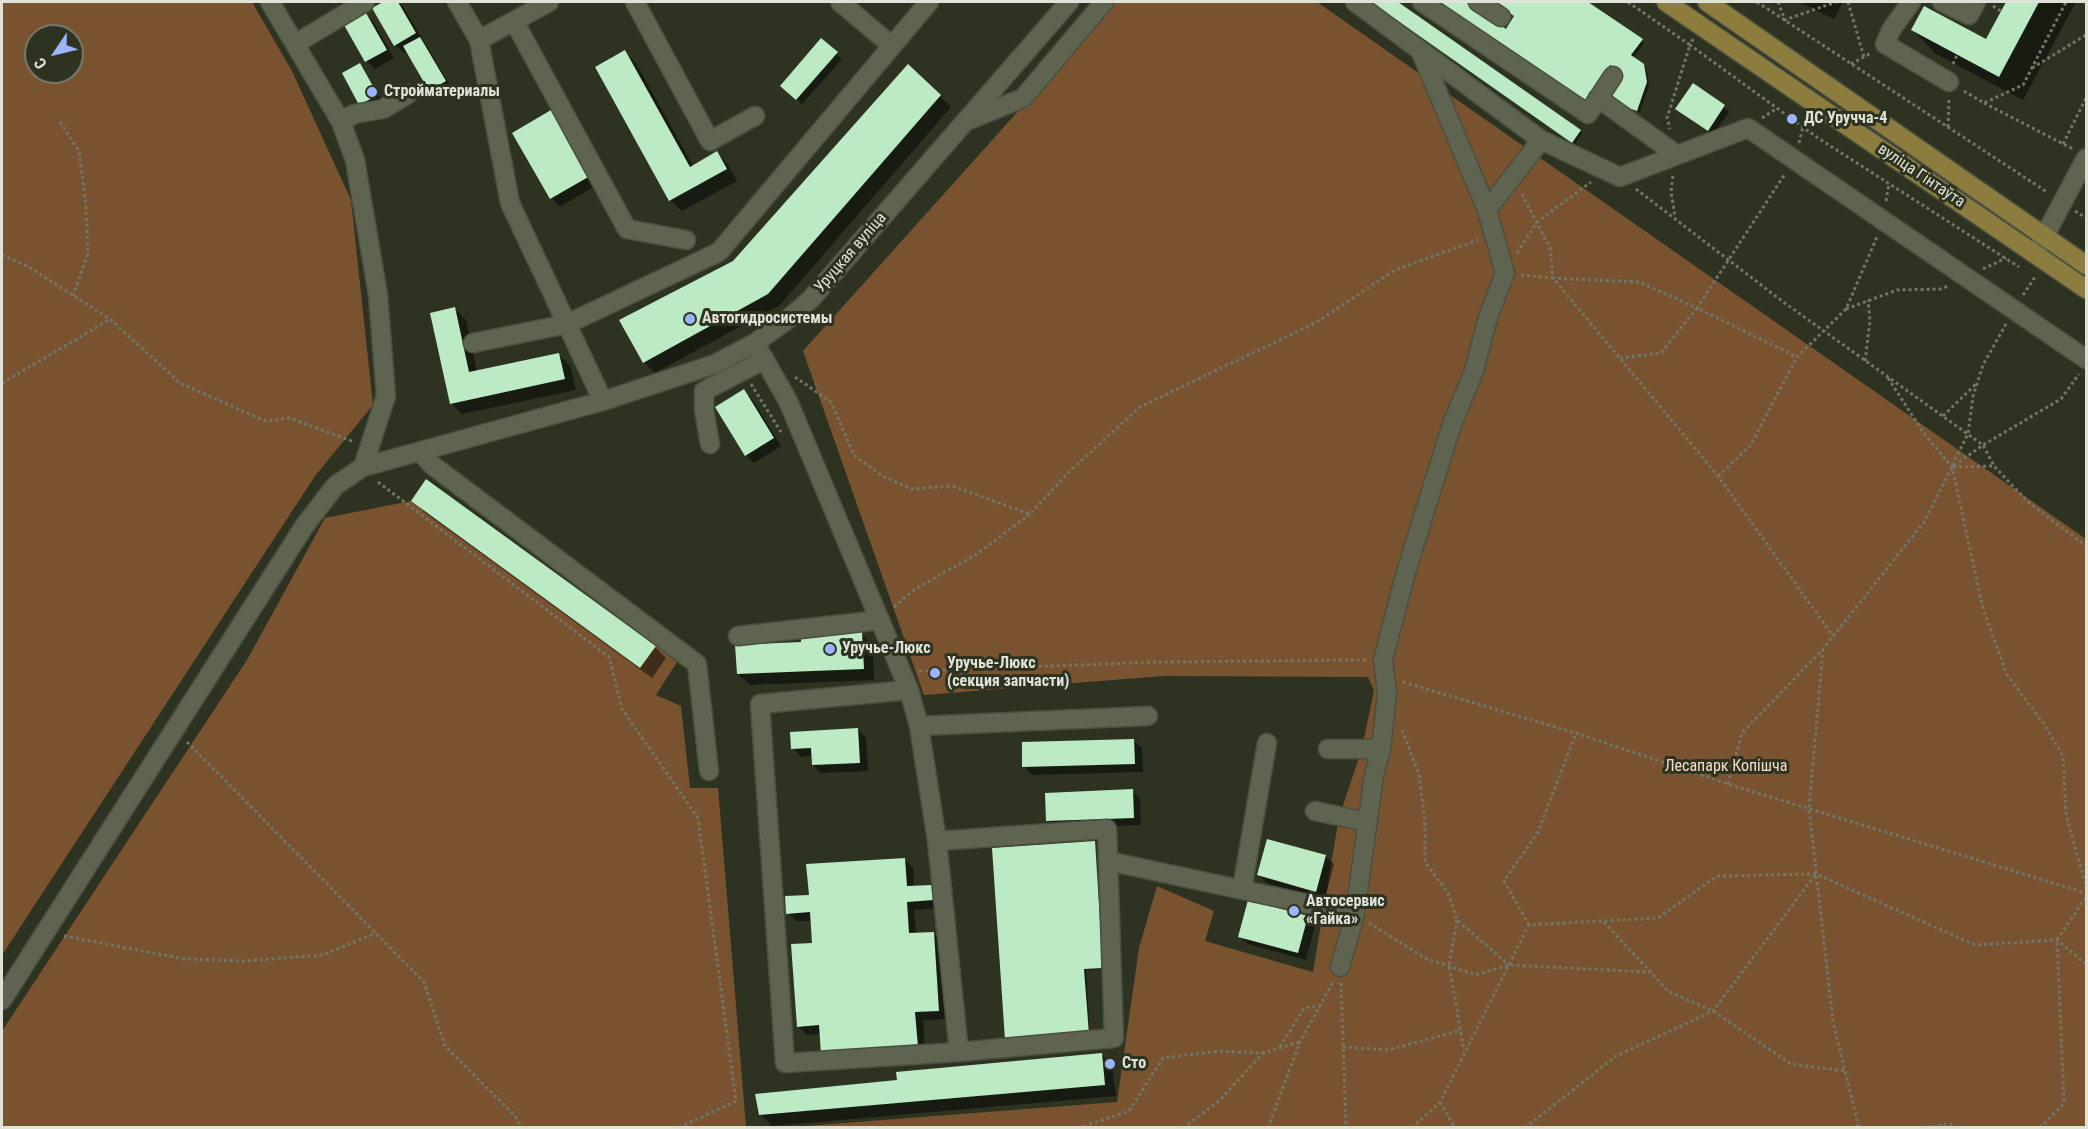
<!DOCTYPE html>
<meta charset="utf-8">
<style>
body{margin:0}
#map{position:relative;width:2088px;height:1129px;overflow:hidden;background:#2e3321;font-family:"Roboto Condensed",sans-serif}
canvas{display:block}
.frame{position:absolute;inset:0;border:3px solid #dfe3d7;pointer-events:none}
.north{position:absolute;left:24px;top:24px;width:60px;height:60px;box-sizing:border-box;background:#2e3321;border:2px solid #75796a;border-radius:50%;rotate:235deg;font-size:16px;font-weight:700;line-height:24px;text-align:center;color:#dfe3d7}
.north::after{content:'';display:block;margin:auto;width:21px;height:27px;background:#9bb4fd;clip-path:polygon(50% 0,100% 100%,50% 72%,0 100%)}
</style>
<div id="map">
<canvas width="2088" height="1129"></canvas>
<div class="frame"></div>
<div class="north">С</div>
</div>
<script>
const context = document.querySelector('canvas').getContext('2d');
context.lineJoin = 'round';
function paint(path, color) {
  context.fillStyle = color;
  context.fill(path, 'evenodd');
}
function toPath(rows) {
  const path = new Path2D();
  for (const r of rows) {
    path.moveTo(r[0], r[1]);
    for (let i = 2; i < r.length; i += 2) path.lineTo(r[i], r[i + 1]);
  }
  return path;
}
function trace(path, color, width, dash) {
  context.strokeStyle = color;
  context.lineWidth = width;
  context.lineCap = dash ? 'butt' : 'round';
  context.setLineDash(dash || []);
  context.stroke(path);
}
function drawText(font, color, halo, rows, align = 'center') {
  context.font = font + ' "Roboto Condensed",sans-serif';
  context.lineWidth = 6;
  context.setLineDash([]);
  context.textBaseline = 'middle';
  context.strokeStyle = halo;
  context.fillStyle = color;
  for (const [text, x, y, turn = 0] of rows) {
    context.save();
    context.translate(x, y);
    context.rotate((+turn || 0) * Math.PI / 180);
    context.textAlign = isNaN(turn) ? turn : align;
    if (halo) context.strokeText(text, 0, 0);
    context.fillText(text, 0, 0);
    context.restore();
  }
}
const forest = toPath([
 [2,2,252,2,292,71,351,200,373,405,315,476,2,955],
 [36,36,72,36,72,72,36,72],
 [1116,2,1317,2,2086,539,2086,1127,779,1128,1117,1102,1139,948,1157,886,1214,911,1205,941,1313,972,1339,817,1362,749,1374,690,1368,677,1163,676,924,695,803,351],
 [411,501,639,667,656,646,677,662,656,695,681,706,690,788,718,788,746,1127,2,1128,2,1031,247,660,325,518]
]);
const shadow = toPath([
 [338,2,354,2,344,8],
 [386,2,398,2,402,5,453,90,439,98,430,90,408,51,404,53,395,45,374,9],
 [1373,2,1396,2,1582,133,1575,144],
 [1435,2,1463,2,1506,31,1516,16,1494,2,1585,2,1644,43,1633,58,1646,68,1649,85,1640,112,1617,104,1623,73,1613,66,1587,104],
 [1799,2,1843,2,1834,19],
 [2008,2,2076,2,2023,100,1936,54,1913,30,1987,41],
 [366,14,374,23,394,58,375,69,366,61],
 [625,52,636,63,693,166,717,153,728,164,737,181,682,211,670,200],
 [836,54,842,59,802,104,787,91],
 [360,65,365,71,382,100,360,104],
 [908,66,951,107,780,305,655,373,644,362],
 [1724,106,1729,112,1713,135,1683,114],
 [551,112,559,120,597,185,560,207,552,198,514,134],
 [455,309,466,320,477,372,559,355,570,366,576,390,462,414,451,403],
 [744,391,752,399,781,446,754,463,746,455],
 [413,500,655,647,666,658,652,678,424,512],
 [861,634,873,645,874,680,750,685,738,674,803,644],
 [858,730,866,738,868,771,821,773,813,765,813,756,801,757,793,748],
 [1133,740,1142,748,1143,772,1032,775,1024,766],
 [1132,791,1140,799,1141,825,1056,828,1048,820],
 [1094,843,1105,969,1086,970,1090,1036,1008,1041],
 [1325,856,1334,864,1325,899,1267,883,1259,875],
 [904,859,913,868,914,887,932,886,940,895,941,908,914,910,916,934,933,933,942,942,947,1019,923,1020,925,1055,821,1034,807,1035,798,1026,814,944,812,921,796,921,788,913,810,896],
 [1307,917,1315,926,1306,960,1248,944,1240,936],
 [1101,1054,1112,1066,1116,1096,772,1126,761,1115,898,1082]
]);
const building = toPath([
 [383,2,398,2,416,33,394,46,372,8],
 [1371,2,1398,2,1581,130,1572,143],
 [1434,2,1466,2,1506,29,1514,16,1493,2,1588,2,1643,39,1631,55,1644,64,1647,82,1637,111,1613,103,1610,92,1621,72,1610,65,1584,103],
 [2006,2,2039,2,1999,77,1911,30,1924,6,1986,39],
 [366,13,387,50,365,62,344,25],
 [420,37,446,81,429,91,403,46],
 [821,38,838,52,796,100,780,86],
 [625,50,690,167,717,151,727,169,669,201,595,67],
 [360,63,378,95,359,105,342,73],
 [908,64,941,95,768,294,643,363,619,320,733,261],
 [1693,83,1725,105,1708,131,1675,109],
 [551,110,590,176,550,199,512,133],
 [455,307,469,372,559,353,565,379,450,404,430,313],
 [744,389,774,438,745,456,715,407],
 [426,479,656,646,640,668,411,501],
 [862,632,864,669,737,674,735,645,801,642,801,635],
 [858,728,860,763,812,765,811,748,791,749,790,732],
 [1134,739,1135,764,1022,767,1022,742],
 [1133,789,1134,818,1046,821,1045,793],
 [1267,839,1326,855,1316,892,1257,875],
 [1095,841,1103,968,1084,969,1089,1034,1005,1040,992,848],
 [905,858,907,886,932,885,933,900,907,902,909,933,934,932,939,1011,915,1012,918,1047,821,1054,819,1025,797,1027,791,944,812,943,810,912,786,914,785,896,809,895,806,864],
 [1248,900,1308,916,1298,953,1238,937],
 [1102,1053,1105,1085,759,1115,755,1094,897,1080,896,1072]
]);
const path = toPath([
 [1628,2,1690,45,1667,118,1670,129],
 [1757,2,2047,192],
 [1778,2,1785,20,1836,2],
 [1848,2,1864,57],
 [1993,6,2001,11],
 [1693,39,1690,45,1818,138,2019,267],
 [1851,64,1871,53],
 [1953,64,1957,55],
 [2032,68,2086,35],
 [1964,91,1984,103,2023,85,2066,2],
 [1984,103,2073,149],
 [1762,118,1776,109],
 [60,122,79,151,86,207,88,253,73,296],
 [1948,127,1949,98],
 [1799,143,1803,127],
 [2063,144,2086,98],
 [1673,176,1671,191,1675,217],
 [1636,189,1782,301,1983,445,1994,466],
 [1522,194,1550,248,1553,278,1639,282,1697,308,1785,174],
 [1886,201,1889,184],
 [2075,211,2086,218],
 [1517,253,1537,222,1591,182],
 [2,255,27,266,110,319,180,383,265,421,290,418,354,442],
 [1983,269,2006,258],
 [1521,275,1553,278,1718,476,1833,636],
 [2023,295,2035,277],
 [1846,309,1897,290,1941,289,1948,286],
 [1620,358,1661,353,1697,308,1797,357],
 [1865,361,1870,321,1868,300],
 [795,377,831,402,854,455,882,476,912,489,952,486,1030,514,1070,471,1140,407,1317,322,1395,270,1478,240],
 [1888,378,1923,432,1952,467,1983,609,2007,675,2044,724,2063,756,2066,815,2086,886],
 [2,383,109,320],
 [751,384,781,432],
 [1943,416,1976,384],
 [1952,465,1968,434,1973,396,1983,365,2006,324],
 [1953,467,1994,466,2028,502,2086,546],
 [1718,476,1750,446,1797,357,1846,309,1877,237],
 [378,482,609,657,622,709,698,818,736,1101,678,1128],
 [894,607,915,589,977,554,1030,514],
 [1823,649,1809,809,1833,1022,1859,1128],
 [919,671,1157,662,1366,660],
 [1403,682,1576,733,1728,784,2086,893],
 [1402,730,1419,774,1425,824,1425,862,1448,893,1457,920,1509,965],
 [187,742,424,982,445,1046,515,1116,522,1128],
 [1728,784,1742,733,1823,649,1924,522,1952,467,1983,445,2061,399,2079,374],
 [1457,920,1449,965,1464,1051],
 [1604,922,1668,991,1713,1011,1791,1064,1845,1071],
 [1369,923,1427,959,1476,975,1509,965,1650,972],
 [1529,925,1504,881,1538,832,1576,733],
 [64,936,185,959,245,961,323,955,376,933],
 [1341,983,1346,1128],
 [1280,1047,1304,1008,1320,1006],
 [1343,1047,1388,1050,1461,1030],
 [1440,1102,1455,1128],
 [1078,1128,1129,1111,1163,1058,1219,1051,1263,1053,1300,1042],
 [1183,1128,1220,1100,1263,1053],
 [1268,1128,1300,1042,1333,982],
 [1412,1128,1440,1102,1529,925,1658,918,1717,876,1816,874,1975,945,2057,940,2086,964],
 [1525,1128,1616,1056,1713,1011,1815,875],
 [1920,1128,1951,1124,1955,1128],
 [2040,1128,2064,1103,2057,940,2086,897]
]);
const minor = toPath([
 [270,2,341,122,355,160,378,295,386,396,363,467],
 [457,2,479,40],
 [549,2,479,40,510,203,603,401],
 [635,2,710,141,755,116],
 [840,2,892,46],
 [1355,2,1541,140,1620,177,1748,128,2086,359],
 [1422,2,1588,114,1613,76],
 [1478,2,1501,17],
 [1911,2,1891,30,1885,44,1949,82],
 [1942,2,1969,15,1976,2],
 [514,21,627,229,686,240],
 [295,44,365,2],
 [1598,98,1677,155],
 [969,120,1023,98,1104,2],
 [341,122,354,114,383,109,408,94],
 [1487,210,1541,140],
 [2035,254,2086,158],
 [473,343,567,324,719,252,929,2],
 [755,343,788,401,909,690,919,726,937,841,959,1052,785,1063,760,704,909,690],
 [710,444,704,410,704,391,764,360],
 [420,452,432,465,697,664,709,771],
 [738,636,880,620],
 [919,726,1148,716],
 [1328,749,1381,749],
 [1315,811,1367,822],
 [937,841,1107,829,1114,1038,959,1052],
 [1108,861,1355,914],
 [1242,889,1267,743],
 [1340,967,1355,914,1374,775,1381,749,1387,694,1383,660,1406,572,1452,424,1474,371,1488,317,1505,273,1487,210,1420,50],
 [2,1000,305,525,336,485,363,467,603,401,715,364,755,343,787,320,811,299,1069,2]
]);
const major = toPath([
 [1666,2,2086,289],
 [1707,2,2086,265]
]);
const markers = [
 [372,92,6,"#9bb4fd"],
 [1792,119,6,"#9bb4fd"],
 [690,319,6,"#9bb4fd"],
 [830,649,6,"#9bb4fd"],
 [935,673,6,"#9bb4fd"],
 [1294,911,6,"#9bb4fd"],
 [1110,1064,6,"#9bb4fd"]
];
const poiNames = [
 ["Стройматериалы",384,92],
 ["ДС Уручча-4",1804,119],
 ["Автогидросистемы",702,319],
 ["Уручье-Люкс",842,649],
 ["Уручье-Люкс",947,664],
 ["(секция запчасти)",947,682],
 ["Автосервис",1306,902],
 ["«Гайка»",1306,920],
 ["Сто",1122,1064]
];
const streetNames = [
 ["вуліца Гінтаўта",1921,176,34],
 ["Уруцкая вуліца",851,253,-49]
];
const parkNames = [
 ["Лесапарк Копішча",1726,767]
];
paint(forest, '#795330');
paint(shadow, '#0007');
paint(building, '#bbeac4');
trace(minor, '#4a4f3f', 21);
trace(major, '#4a4f3f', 21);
trace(path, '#727667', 3, [3, 3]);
trace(minor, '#5e644f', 18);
trace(major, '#8c7d3e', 18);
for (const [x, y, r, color] of markers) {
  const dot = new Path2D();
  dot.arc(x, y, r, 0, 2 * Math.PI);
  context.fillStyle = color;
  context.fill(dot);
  trace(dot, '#2e3321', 2);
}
drawText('bold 16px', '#dfe3d7', '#2e3321', poiNames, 'left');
drawText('16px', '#dfe3d7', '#2e3321', streetNames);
drawText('16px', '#f6dcc7', '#2e3321', parkNames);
</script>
